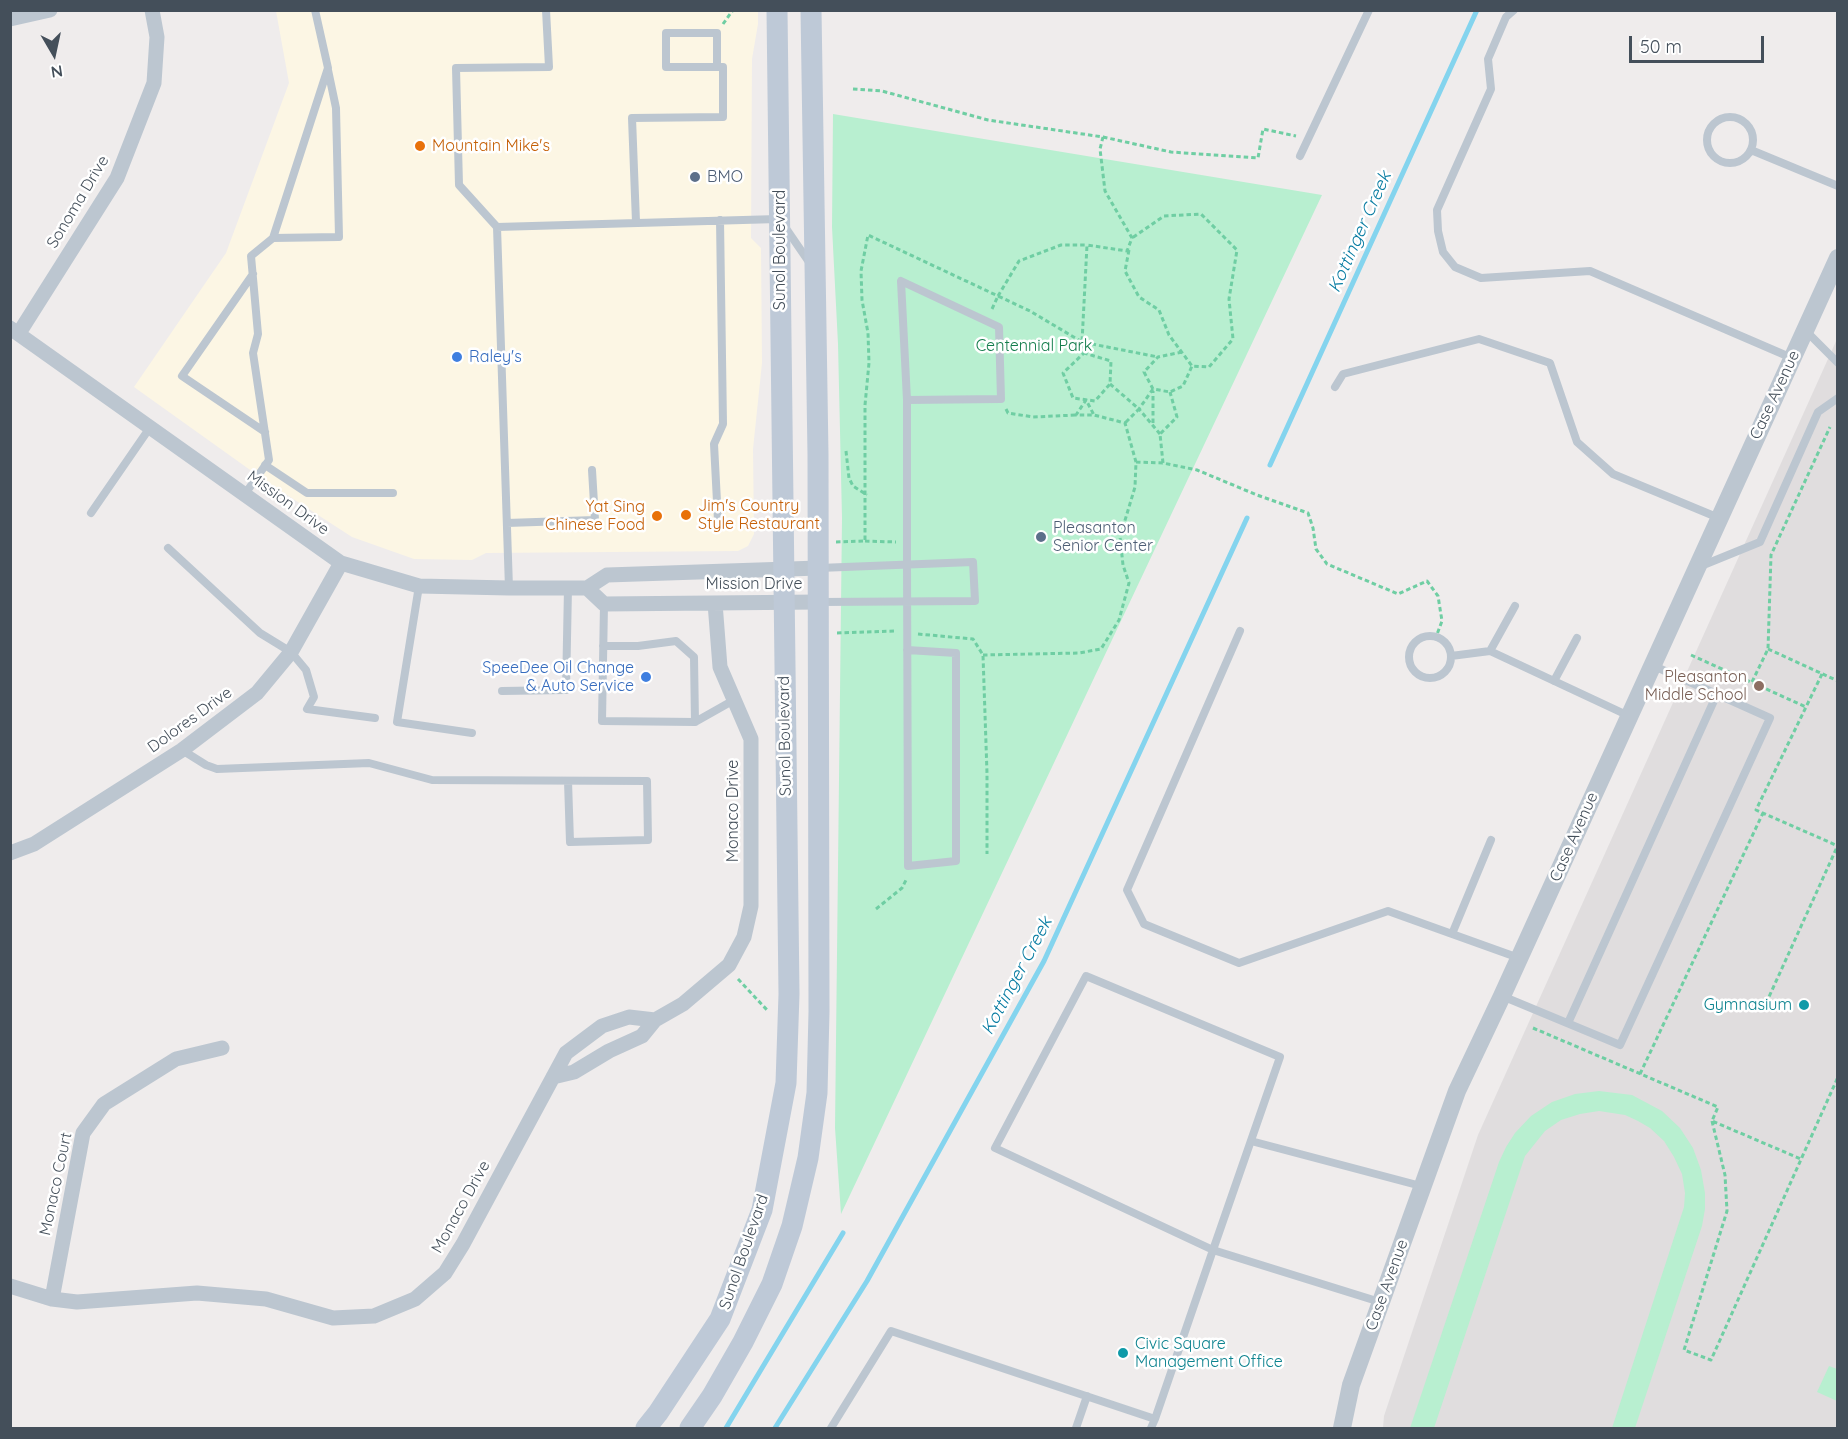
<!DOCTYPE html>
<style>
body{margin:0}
#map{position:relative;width:1848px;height:1439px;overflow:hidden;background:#efecec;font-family:Quicksand,sans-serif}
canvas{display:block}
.frame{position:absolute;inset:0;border:12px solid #444f5a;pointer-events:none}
.north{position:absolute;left:24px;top:24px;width:60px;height:60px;-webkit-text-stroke:4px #fff;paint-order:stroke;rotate:171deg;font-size:16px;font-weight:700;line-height:24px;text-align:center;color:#444f5a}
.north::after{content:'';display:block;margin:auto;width:21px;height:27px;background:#444f5a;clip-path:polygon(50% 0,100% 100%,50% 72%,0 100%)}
.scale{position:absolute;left:1629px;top:36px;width:135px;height:27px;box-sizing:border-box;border:3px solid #444f5a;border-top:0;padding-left:8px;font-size:18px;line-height:21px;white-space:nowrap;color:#444f5a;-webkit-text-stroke:4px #fff;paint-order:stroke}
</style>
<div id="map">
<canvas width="1848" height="1439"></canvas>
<div class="frame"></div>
<div class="north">N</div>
<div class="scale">50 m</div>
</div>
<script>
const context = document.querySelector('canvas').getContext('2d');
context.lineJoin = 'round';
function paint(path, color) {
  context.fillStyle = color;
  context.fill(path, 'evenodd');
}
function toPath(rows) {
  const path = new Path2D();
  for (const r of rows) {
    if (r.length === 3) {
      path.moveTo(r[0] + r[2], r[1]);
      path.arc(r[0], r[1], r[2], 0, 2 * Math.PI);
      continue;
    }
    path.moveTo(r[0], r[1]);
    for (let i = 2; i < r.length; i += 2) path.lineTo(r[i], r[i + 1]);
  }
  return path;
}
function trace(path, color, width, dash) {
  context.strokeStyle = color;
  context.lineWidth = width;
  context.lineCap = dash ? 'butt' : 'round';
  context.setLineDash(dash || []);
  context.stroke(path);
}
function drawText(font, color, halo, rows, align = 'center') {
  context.font = font + ' Quicksand,sans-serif';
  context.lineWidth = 5;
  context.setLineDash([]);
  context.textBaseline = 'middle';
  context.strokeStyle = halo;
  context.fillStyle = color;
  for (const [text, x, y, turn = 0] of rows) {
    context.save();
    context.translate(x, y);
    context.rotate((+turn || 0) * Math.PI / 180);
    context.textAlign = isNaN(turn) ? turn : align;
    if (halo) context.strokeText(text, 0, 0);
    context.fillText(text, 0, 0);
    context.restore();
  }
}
const commercial = toPath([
 [276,11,758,11,758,24,752,59,751,238,761,248,762,363,753,449,754,534,748,546,738,551,486,553,472,560,414,559,352,537,267,482,134,387,226,253,289,83]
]);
const education = toPath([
 [1837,339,1837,1428,1383,1428,1384,1416,1478,1135]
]);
const green = toPath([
 [833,114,1322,195,841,1214,835,1128,842,518,838,344,832,227],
 [1599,1091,1632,1095,1662,1111,1680,1128,1693,1148,1701,1170,1705,1193,1705,1209,1702,1226,1635,1428,1612,1428,1684,1207,1685,1193,1682,1174,1674,1157,1664,1141,1650,1128,1638,1121,1625,1115,1599,1111,1580,1114,1561,1120,1545,1131,1525,1156,1434,1428,1410,1428,1499,1162,1506,1147,1515,1133,1531,1116,1552,1102,1575,1094],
 [1829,1366,1837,1369,1837,1401,1817,1392]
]);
const stream = toPath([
 [1270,465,1477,10],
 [726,1428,843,1233],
 [775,1428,867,1281,1044,961,1247,518]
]);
const path = toPath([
 [723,24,733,10],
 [853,89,882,91,988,120,1103,137,1100,149,1105,191,1132,238,1127,251,1087,245,1082,342,1084,353,1063,373,1073,398,1095,401,1110,384,1111,361,1084,353],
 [1103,137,1171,152,1258,158,1263,129,1296,136],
 [1129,250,1125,271,1139,297,1159,310,1169,335,1192,366,1209,367,1233,339,1229,299,1237,250,1201,214,1164,216,1132,238],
 [992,309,998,296,1030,311,1082,342,1158,357],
 [1182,352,1158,357,1144,372,1153,389,1170,392,1183,386,1192,366],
 [1110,384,1139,409,1125,423],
 [1153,389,1139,409,1160,434],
 [1006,409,1008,413,1033,417,1076,415],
 [1153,423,1153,391],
 [846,451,849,478,853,486,867,495],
 [1136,462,1163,463,1197,470,1257,495,1308,513,1313,528,1316,549,1327,564,1398,594,1427,581,1438,596,1442,621,1436,637],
 [1163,463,1160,434,1177,417,1170,392],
 [865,541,896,542],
 [836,542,865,541,865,405,869,363,868,333,862,300,861,271,868,235,998,296,1019,261,1061,245,1087,245],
 [837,633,896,631],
 [918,634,973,639,983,655,987,773,987,854],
 [1768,649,1838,681],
 [983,655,1079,653,1101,649,1119,620,1129,583,1123,565,1120,537,1135,487,1136,462,1125,423,1094,415,1076,415,1086,400,1094,415],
 [1691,655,1806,707],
 [1822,674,1756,810,1838,846],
 [1752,682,1768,649,1771,555,1830,427],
 [876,909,902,888,907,878],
 [738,979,768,1011],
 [1763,1010,1838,845],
 [1533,1028,1718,1107,1712,1121,1801,1159],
 [1640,1074,1763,813],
 [1712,1121,1725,1175,1727,1211,1684,1350,1711,1360,1838,1077]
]);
const service = toPath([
 [1514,10,1506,17,1488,59,1491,89,1437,210,1438,231,1443,252,1455,267,1481,278,1590,271,1792,358],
 [1730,140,23],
 [1751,150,1838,186],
 [1300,156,1369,10],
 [636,222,632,118,723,117,723,67,666,67,666,33,717,33,717,67],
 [497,227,778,219],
 [785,227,809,262],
 [273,238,339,237,336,108,328,70],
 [253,274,182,376,265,432],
 [1805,330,1838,363],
 [1335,387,1343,374,1479,339,1550,363,1577,442,1613,474,1719,518],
 [907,400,1001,399,999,327,901,281,907,400,907,564,908,866,956,861,956,653,907,650],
 [265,465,307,493,393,493],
 [245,494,269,460,253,353,258,334,251,256,273,238,328,68,315,10],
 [91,513,151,426],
 [718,521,714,444,723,424,720,220],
 [507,523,595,520,592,470],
 [168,548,260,633,291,652,306,670,314,697,307,709,375,718],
 [1701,566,1760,542,1818,412,1838,398],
 [819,568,973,562,975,601,820,602],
 [419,586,397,722,472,733],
 [509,588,497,227,459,185,456,68,549,67,546,10],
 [604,604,602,721,695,722,734,700],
 [1240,631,1127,890,1144,924,1239,963,1388,911,1519,958],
 [1430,657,21],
 [603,646,638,646,676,641,694,657,695,722],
 [1490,651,1515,606],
 [1451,656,1490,651,1629,716],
 [1554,681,1577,638],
 [502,691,566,690,568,588],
 [182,750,206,765,217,769,369,763,432,780,647,781,648,840,570,842,568,781],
 [1452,934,1491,840],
 [1502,996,1620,1045,1770,718,1654,666],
 [1568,1023,1717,694],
 [1251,1141,1421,1186],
 [1155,1419,1213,1250,1280,1057,1086,976,995,1148,1213,1250,1380,1302],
 [831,1428,891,1331,1155,1419,1151,1428],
 [1076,1428,1087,1396]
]);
const minor = toPath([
 [10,19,50,10],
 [10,328,341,563,419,586,509,588,587,588,607,575,819,568],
 [19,333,117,178,154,83,157,37,152,10],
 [587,588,604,604,819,602],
 [10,853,34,844,182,750,257,693,291,652,341,563],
 [553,1077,574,1072,609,1051,642,1036,655,1020,683,1004,729,965,744,937,751,906,751,739,720,667,715,603],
 [10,1286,52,1299,77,1302,197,1293,266,1299,333,1318,374,1316,415,1299,445,1273,463,1244,566,1053,602,1026,629,1017,655,1020],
 [52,1299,83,1133,104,1104,176,1059,222,1048]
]);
const tertiary = toPath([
 [1342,1428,1351,1385,1457,1091,1502,996,1838,258]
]);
const secondary = toPath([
 [646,1428,658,1413,720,1319,762,1210,786,1083,789,994,777,10],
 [690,1428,712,1396,743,1342,772,1284,792,1226,808,1158,817,1093,819,1012,818,455,811,10]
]);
const markers = [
 [420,146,6,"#e8710a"],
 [695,177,6,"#5c6f8a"],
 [457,357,6,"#3f7fe0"],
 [686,515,6,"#e8710a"],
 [657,516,6,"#e8710a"],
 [1041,537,6,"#5c6f8a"],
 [646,677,6,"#3f7fe0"],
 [1759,686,6,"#8d6e63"],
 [1804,1005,6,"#0f9aa8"],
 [1123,1353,6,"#0f9aa8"]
];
const foodNames = [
 ["Mountain Mike's",432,146],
 ["Jim's Country",698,506],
 ["Style Restaurant",698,524],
 ["Yat Sing",645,507,"right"],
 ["Chinese Food",645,525,"right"]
];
const serviceNames = [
 ["BMO",707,177],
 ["Pleasanton",1053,528],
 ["Senior Center",1053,546]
];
const streetNames = [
 ["Sonoma Drive",78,202,-59],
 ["Sunol Boulevard",780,250,-90],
 ["Case Avenue",1775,395,-65],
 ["Mission Drive",288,503,36],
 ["Mission Drive",754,584],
 ["Dolores Drive",190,720,-36],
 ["Sunol Boulevard",785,736,-91],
 ["Monaco Drive",733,811,-90],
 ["Case Avenue",1574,837,-66],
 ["Monaco Court",56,1184,-78],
 ["Monaco Drive",461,1207,-61],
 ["Sunol Boulevard",744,1252,-71],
 ["Case Avenue",1387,1285,-70]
];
const parkNames = [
 ["Centennial Park",1034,346]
];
const shopNames = [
 ["Raley's",469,357],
 ["SpeeDee Oil Change",634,668,"right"],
 ["& Auto Service",634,686,"right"]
];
const educationNames = [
 ["Pleasanton",1747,677],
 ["Middle School",1747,695]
];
const cultureNames = [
 ["Gymnasium",1792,1005],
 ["Civic Square",1135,1344,"left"],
 ["Management Office",1135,1362,"left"]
];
const waterNames = [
 ["Kottinger Creek",1360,232,-66],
 ["Kottinger Creek",1017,976,-62]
];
paint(commercial, '#fcf6e4');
paint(education, '#e0ddde');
paint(green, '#b8efd0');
trace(stream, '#84d4ee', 5);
trace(path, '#6fcea3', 3, [4.5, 3]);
trace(service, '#bcc6d0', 8);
trace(minor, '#bcc6d0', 15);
trace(tertiary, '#bcc6d0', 18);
trace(secondary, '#bec9d7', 21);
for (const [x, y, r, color] of markers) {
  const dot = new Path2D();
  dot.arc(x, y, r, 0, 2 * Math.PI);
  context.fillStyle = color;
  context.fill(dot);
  trace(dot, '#fff', 2);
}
drawText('16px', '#c56008', '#fff', foodNames, 'left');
drawText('16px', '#4e5e75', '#fff', serviceNames, 'left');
drawText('16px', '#444f5a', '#fff', streetNames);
drawText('16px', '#147d4c', '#fff', parkNames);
drawText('16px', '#366cbe', '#fff', shopNames, 'left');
drawText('16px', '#785e54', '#fff', educationNames, 'right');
drawText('16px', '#0d838f', '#fff', cultureNames, 'right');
drawText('italic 18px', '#087ca2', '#fff', waterNames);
</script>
